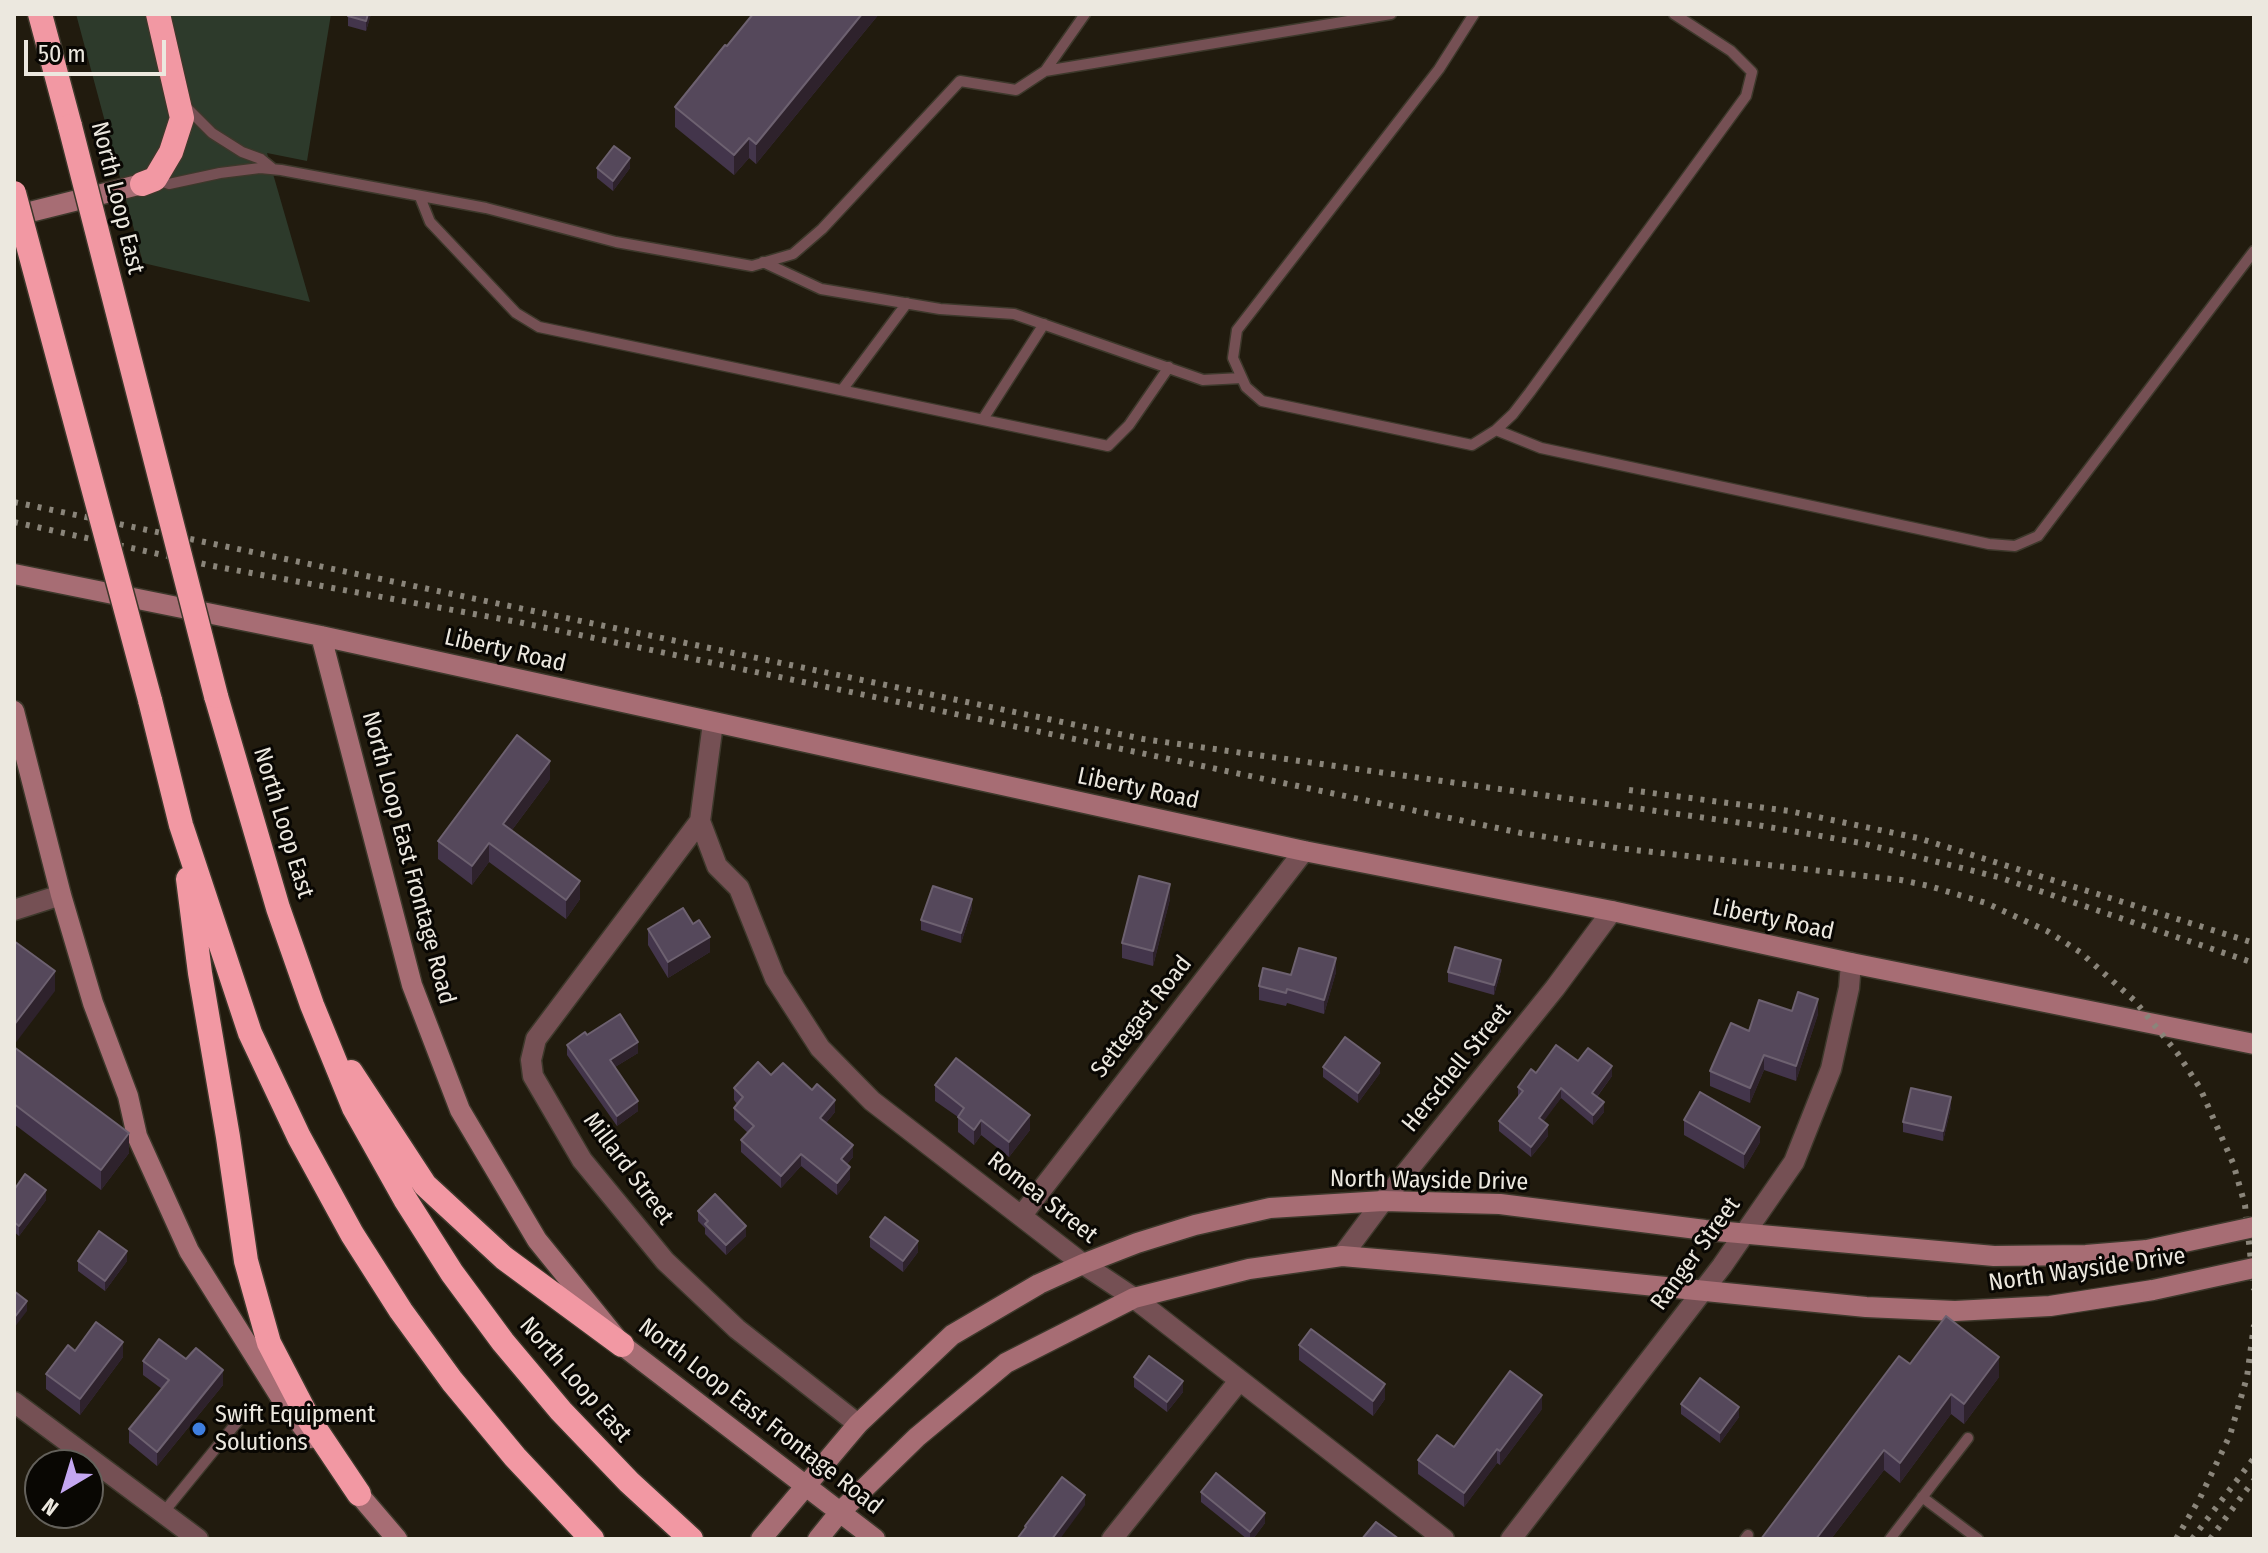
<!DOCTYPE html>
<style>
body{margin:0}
#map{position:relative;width:2268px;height:1553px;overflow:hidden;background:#211b0e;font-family:"Fira Sans Condensed",sans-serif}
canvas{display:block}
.frame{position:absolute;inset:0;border:16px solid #ece8df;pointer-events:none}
.north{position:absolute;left:24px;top:1449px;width:80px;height:80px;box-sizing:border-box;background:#090703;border:2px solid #64615b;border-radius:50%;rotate:218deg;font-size:22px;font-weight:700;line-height:32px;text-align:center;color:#ece8df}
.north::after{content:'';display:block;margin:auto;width:28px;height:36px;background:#c4a7f1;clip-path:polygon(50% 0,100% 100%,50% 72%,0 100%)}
.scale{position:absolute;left:24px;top:40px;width:142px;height:36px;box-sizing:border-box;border:4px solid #ece8df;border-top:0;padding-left:10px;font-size:24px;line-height:28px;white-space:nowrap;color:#ece8df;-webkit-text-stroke:6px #090703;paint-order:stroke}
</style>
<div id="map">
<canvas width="2268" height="1553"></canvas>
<div class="frame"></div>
<div class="north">N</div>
<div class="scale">50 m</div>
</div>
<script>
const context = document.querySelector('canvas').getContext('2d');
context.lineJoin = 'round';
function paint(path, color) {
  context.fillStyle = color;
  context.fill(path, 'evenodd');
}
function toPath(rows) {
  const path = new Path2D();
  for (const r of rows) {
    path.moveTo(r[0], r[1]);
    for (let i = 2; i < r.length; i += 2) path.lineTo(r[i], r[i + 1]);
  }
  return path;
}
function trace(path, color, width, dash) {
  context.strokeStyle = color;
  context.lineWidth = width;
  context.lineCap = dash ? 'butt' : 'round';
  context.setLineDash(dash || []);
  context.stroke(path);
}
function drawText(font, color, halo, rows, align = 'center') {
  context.font = font + ' "Fira Sans Condensed",sans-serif';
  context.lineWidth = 6;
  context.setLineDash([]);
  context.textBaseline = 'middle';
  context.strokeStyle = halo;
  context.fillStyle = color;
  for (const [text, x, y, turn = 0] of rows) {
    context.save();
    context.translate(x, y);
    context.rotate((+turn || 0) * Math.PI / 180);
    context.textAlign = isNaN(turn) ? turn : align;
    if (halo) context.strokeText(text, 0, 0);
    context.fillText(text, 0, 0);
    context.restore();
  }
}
const green = toPath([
 [76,14,331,14,307,161,267,153,310,302,143,263]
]);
const lane = toPath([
 [1474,14,1439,69,1237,330,1233,358,1246,387,1262,401,1472,445,1496,430,1513,414,1530,392,1746,96,1752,72,1731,51,1674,14],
 [1045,71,1391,14],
 [185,106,212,133,242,152,261,159,272,168],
 [155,179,169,184,220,173,260,168,281,170,486,208,616,242,752,266,793,254,822,229,960,81,1016,90,1045,71,1085,14],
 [420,197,430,222,516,313,539,327,1108,446,1129,425,1169,367],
 [763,262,821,289,940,309,1014,314,1203,380,1242,378],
 [842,390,907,303],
 [983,419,1044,324],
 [1496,430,1541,448,1989,544,2015,546,2038,536,2254,251],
 [1922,1497,1978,1539],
 [163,1513,247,1410],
 [1745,1539,1748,1535],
 [1890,1539,1968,1438]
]);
const street = toPath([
 [713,723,700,821,536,1039,531,1060,533,1076,582,1160,665,1261,737,1329,858,1424],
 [700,821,717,866,739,888,775,978,820,1048,872,1101,1083,1264,1134,1298,1444,1539],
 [14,910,61,895],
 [1022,1215,1304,851],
 [1342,1256,1383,1201,1555,988,1612,911],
 [14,1402,198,1539],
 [1112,1539,1239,1381],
 [1511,1539,1722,1266,1794,1162,1831,1069,1849,988,1851,963]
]);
const secondary = toPath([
 [14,216,142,184],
 [14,574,321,636,1304,851,1612,911,1851,963,2254,1044],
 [321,636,412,985,460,1110,537,1240,622,1345,875,1539],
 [14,711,61,895,93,1003,128,1096,137,1136,189,1251,281,1398,311,1438],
 [350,1484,397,1539],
 [761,1539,858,1424,952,1335,1039,1284,1083,1264,1137,1243,1195,1225,1270,1208,1383,1201,1500,1204,1705,1230,1994,1256,2086,1255,2147,1250],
 [818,1539,839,1513,917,1437,1006,1363,1134,1298,1249,1269,1342,1256,1435,1264,1866,1307,1955,1311,2050,1306,2153,1290]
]);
const highway = toPath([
 [40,14,70,126],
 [142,184,155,179,171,152,182,118,158,14],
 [216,696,278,908,312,1005,354,1108,405,1199,452,1273,503,1342,561,1411,629,1482,691,1539],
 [150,700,181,825,250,1033,299,1137,352,1234,401,1311,452,1381,515,1457,592,1539],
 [188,879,200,973,228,1137,246,1261,269,1343,308,1418,359,1494],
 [351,1072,425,1185,504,1258,622,1345]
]);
const rail = toPath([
 [14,502,1143,739,1763,826,1861,843,1998,877,2254,963],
 [14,522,213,566,518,622,1521,833,1617,848,1901,880,1929,886,1986,903,2047,931,2080,952,2134,1000,2178,1054,2200,1088,2233,1163,2245,1205,2254,1290],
 [1629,790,1789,811,1918,838,2254,943],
 [2176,1539,2200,1498,2230,1435,2247,1377,2254,1325],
 [2192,1539,2254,1458],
 [2210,1539,2254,1480]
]);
const secondaryBridge = toPath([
 [2147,1250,2254,1227],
 [2153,1290,2254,1268]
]);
const highwayBridge = toPath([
 [70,126,216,696],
 [14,193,150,700]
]);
const wall = toPath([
 [371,14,366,31,348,26,348,16],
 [753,14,879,14,756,164,749,158,734,175,675,127,675,107],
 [597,168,630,168,613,191,597,178],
 [550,779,512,830,580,899,566,919,489,862,472,885,438,859,438,841],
 [1170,899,1153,966,1122,958,1122,943],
 [972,909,961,943,921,930,921,920],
 [693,924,710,952,668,978,648,945,648,929],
 [1501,970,1494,995,1448,982,1448,972],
 [1336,972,1324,1014,1287,1003,1286,1006,1259,1000,1259,986,1291,975],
 [1792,1011,1818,1014,1796,1081,1764,1070,1750,1103,1710,1086,1710,1071,1749,1031],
 [587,1035,638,1053,615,1067,638,1111,617,1126,567,1055,567,1045],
 [14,1047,129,1153,101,1190,14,1124],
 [1578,1061,1612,1076,1597,1097,1604,1112,1593,1125,1561,1098,1543,1121,1548,1136,1531,1157,1499,1131,1499,1121,1518,1097,1518,1087],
 [1323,1067,1380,1073,1358,1103,1323,1077],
 [771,1075,835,1112,826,1123,853,1157,847,1164,850,1179,837,1195,801,1166,781,1188,741,1152,741,1140,748,1133,734,1120,734,1108,737,1104,734,1100,734,1088],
 [935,1085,1030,1130,1009,1157,981,1135,974,1145,958,1132,958,1117,935,1101],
 [1951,1107,1943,1141,1903,1132,1903,1122],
 [1684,1120,1760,1142,1744,1169,1684,1135],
 [14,1190,46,1200,19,1236,14,1232],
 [698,1211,746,1236,726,1255,705,1234,705,1228,698,1221],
 [870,1237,918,1252,903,1272,870,1247],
 [78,1261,127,1261,105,1291,78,1271],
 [1299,1345,1385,1399,1373,1416,1299,1360],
 [75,1351,123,1357,80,1415,46,1389,46,1374],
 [186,1359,223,1385,157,1466,129,1443,129,1429,162,1389,143,1375,143,1361],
 [1910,1364,1999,1377,1964,1424,1951,1414,1900,1483,1884,1470,1831,1539],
 [1134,1377,1183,1392,1167,1412,1134,1387],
 [1681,1404,1739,1417,1720,1443,1681,1414],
 [1542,1409,1500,1465,1497,1463,1464,1507,1418,1474,1418,1460,1454,1447],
 [1201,1492,1265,1523,1253,1539,1247,1539,1201,1502]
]);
const shadedWall = toPath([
 [368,14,371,14,366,31,366,21],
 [862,14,879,14,756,164,756,144],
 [749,138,749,158,734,175,734,155],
 [630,158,630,168,613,191,613,181],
 [550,761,550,779,503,842,503,824],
 [489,843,489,862,472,885,472,866],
 [580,881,580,899,566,919,566,900],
 [1170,884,1170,899,1153,966,1153,951],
 [972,899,972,909,961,943,961,933],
 [710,937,710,952,668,978,668,962],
 [1336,958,1336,972,1324,1014,1324,1000],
 [1501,960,1501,970,1494,995,1494,985],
 [55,971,55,991,14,1045,14,1025],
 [1818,999,1818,1014,1796,1081,1796,1066],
 [638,1042,638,1053,610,1070,610,1060],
 [1764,1055,1764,1070,1750,1103,1750,1088],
 [1380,1063,1380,1073,1358,1103,1358,1093],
 [1612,1066,1612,1076,1592,1103,1592,1093],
 [1561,1088,1561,1098,1539,1128,1539,1118],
 [1951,1097,1951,1107,1943,1141,1943,1131],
 [835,1100,835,1112,820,1130,820,1118],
 [638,1101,638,1111,617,1126,617,1116],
 [1604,1102,1604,1112,1593,1125,1593,1115],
 [1030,1115,1030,1130,1009,1157,1009,1142],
 [981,1120,981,1135,974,1145,974,1130],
 [1548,1125,1548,1136,1531,1157,1531,1147],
 [1760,1127,1760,1142,1744,1169,1744,1154],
 [129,1133,129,1153,101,1190,101,1170],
 [853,1145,853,1157,841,1171,841,1159],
 [801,1154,801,1166,781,1188,781,1176],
 [850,1167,850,1179,837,1195,837,1183],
 [46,1190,46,1200,19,1236,19,1226],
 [746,1226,746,1236,726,1255,726,1245],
 [918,1241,918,1252,903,1272,903,1261],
 [127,1251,127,1261,105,1291,105,1281],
 [27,1301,27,1311,14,1328,14,1318],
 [123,1342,123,1357,80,1415,80,1399],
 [1999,1357,1999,1377,1964,1424,1964,1404],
 [223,1370,223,1385,157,1466,157,1452],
 [1183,1381,1183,1392,1167,1412,1167,1402],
 [1385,1384,1385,1399,1373,1416,1373,1401],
 [1951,1394,1951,1414,1900,1483,1900,1463],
 [1542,1395,1542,1409,1500,1465,1500,1451],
 [1739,1407,1739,1417,1720,1443,1720,1433],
 [1497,1449,1497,1463,1464,1507,1464,1493],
 [1884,1450,1884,1470,1831,1539,1816,1539],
 [1085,1495,1085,1505,1060,1539,1052,1539],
 [1265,1513,1265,1523,1253,1539,1250,1539,1250,1532]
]);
const building = toPath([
 [349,14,368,14,366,21,348,16,349,14],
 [753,14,862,14,756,144,749,138,734,155,675,107,725,45,727,46,753,14],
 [614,146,630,158,613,181,597,168,614,146],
 [517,735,550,761,503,824,580,881,566,900,489,843,472,866,438,841,517,735],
 [1139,876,1170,884,1153,951,1122,943,1139,876],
 [933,886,972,899,961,933,921,920,933,886],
 [683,908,693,924,699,920,710,937,668,962,648,929,683,908],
 [14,941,55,971,14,1025,14,941],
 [1455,947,1501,960,1494,985,1448,972,1455,947],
 [1299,948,1336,958,1324,1000,1287,989,1286,993,1259,986,1263,968,1291,975,1299,948],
 [1798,992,1818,999,1796,1066,1764,1055,1750,1088,1710,1071,1731,1023,1749,1031,1759,1000,1792,1011,1798,992],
 [620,1014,638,1042,610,1060,638,1101,617,1116,567,1045,585,1032,587,1035,620,1014],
 [1345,1037,1380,1063,1358,1093,1323,1067,1345,1037],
 [1556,1045,1578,1061,1588,1048,1612,1066,1592,1093,1604,1102,1593,1115,1561,1088,1539,1118,1548,1125,1531,1147,1499,1121,1523,1091,1518,1087,1531,1069,1536,1073,1556,1045],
 [14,1047,129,1133,101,1170,14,1104,14,1047],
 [956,1058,1030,1115,1009,1142,981,1120,974,1130,958,1117,964,1108,935,1085,956,1058],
 [758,1062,771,1075,783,1063,812,1090,817,1084,835,1100,820,1118,853,1145,841,1159,850,1167,837,1183,801,1154,781,1176,741,1140,754,1126,734,1108,743,1097,734,1088,758,1062],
 [1911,1088,1951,1097,1943,1131,1903,1122,1911,1088],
 [1700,1092,1760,1127,1744,1154,1684,1120,1700,1092],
 [25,1174,46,1190,19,1226,14,1222,14,1190,25,1174],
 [715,1194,746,1226,726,1245,705,1224,708,1221,698,1211,715,1194],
 [885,1217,918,1241,903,1261,870,1237,885,1217],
 [99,1231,127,1251,105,1281,78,1261,99,1231],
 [14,1291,27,1301,14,1318,14,1291],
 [1946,1316,1999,1357,1964,1404,1951,1394,1900,1463,1884,1450,1816,1539,1761,1539,1899,1356,1910,1364,1946,1316],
 [96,1322,123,1342,80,1399,46,1374,68,1345,75,1351,96,1322],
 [1311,1329,1385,1384,1373,1401,1299,1345,1311,1329],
 [159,1339,186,1359,196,1348,223,1370,157,1452,129,1429,169,1380,143,1361,159,1339],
 [1149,1356,1183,1381,1167,1402,1134,1377,1149,1356],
 [1510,1371,1542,1395,1500,1451,1497,1449,1464,1493,1418,1460,1437,1435,1454,1447,1510,1371],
 [1700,1378,1739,1407,1720,1433,1681,1404,1700,1378],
 [1216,1473,1265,1513,1250,1532,1201,1492,1216,1473],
 [1062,1477,1085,1495,1052,1539,1017,1539,1026,1527,1025,1526,1062,1477],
 [1376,1522,1399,1539,1362,1539,1376,1522]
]);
const markers = [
 [199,1429,8,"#3f7fe0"]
];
const streetNames = [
 ["North Loop East",117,198,76],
 ["Liberty Road",505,651,13],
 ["Liberty Road",1138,789,12],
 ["North Loop East",283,823,73],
 ["North Loop East Frontage Road",408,858,75],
 ["Liberty Road",1773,920,12],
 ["Settegast Road",1142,1017,-52],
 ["Herschell Street",1457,1068,-51],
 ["Millard Street",628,1169,53],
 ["North Wayside Drive",1429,1181,1],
 ["Romea Street",1042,1198,38],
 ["Ranger Street",1696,1254,-54],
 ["North Wayside Drive",2087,1270,-8],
 ["North Loop East",575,1380,49],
 ["North Loop East Frontage Road",760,1417,38]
];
const poiNames = [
 ["Swift Equipment",215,1415],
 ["Solutions",215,1443]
];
paint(green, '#2d3a2b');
trace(lane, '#3d382b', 13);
trace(street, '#3d382b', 23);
trace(secondary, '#3d382b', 23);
trace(highway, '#3d382b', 27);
trace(lane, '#755054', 10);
trace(street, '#755054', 20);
trace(secondary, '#a76d74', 20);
trace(highway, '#f298a3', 24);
trace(rail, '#8a857a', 6, [4, 8]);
trace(secondaryBridge, '#3d382b', 23, []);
trace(highwayBridge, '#3d382b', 27, []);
trace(secondaryBridge, '#a76d74', 20);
trace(highwayBridge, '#f298a3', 24);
paint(wall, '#43354b');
paint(shadedWall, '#2e222c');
paint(building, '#55485b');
trace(building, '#6d6170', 2);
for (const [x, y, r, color] of markers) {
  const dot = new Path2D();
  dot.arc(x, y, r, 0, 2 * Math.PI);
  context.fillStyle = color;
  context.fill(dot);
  trace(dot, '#090703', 3);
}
drawText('24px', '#ece8df', '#090703', streetNames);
drawText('24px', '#ece8df', '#090703', poiNames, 'left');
</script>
